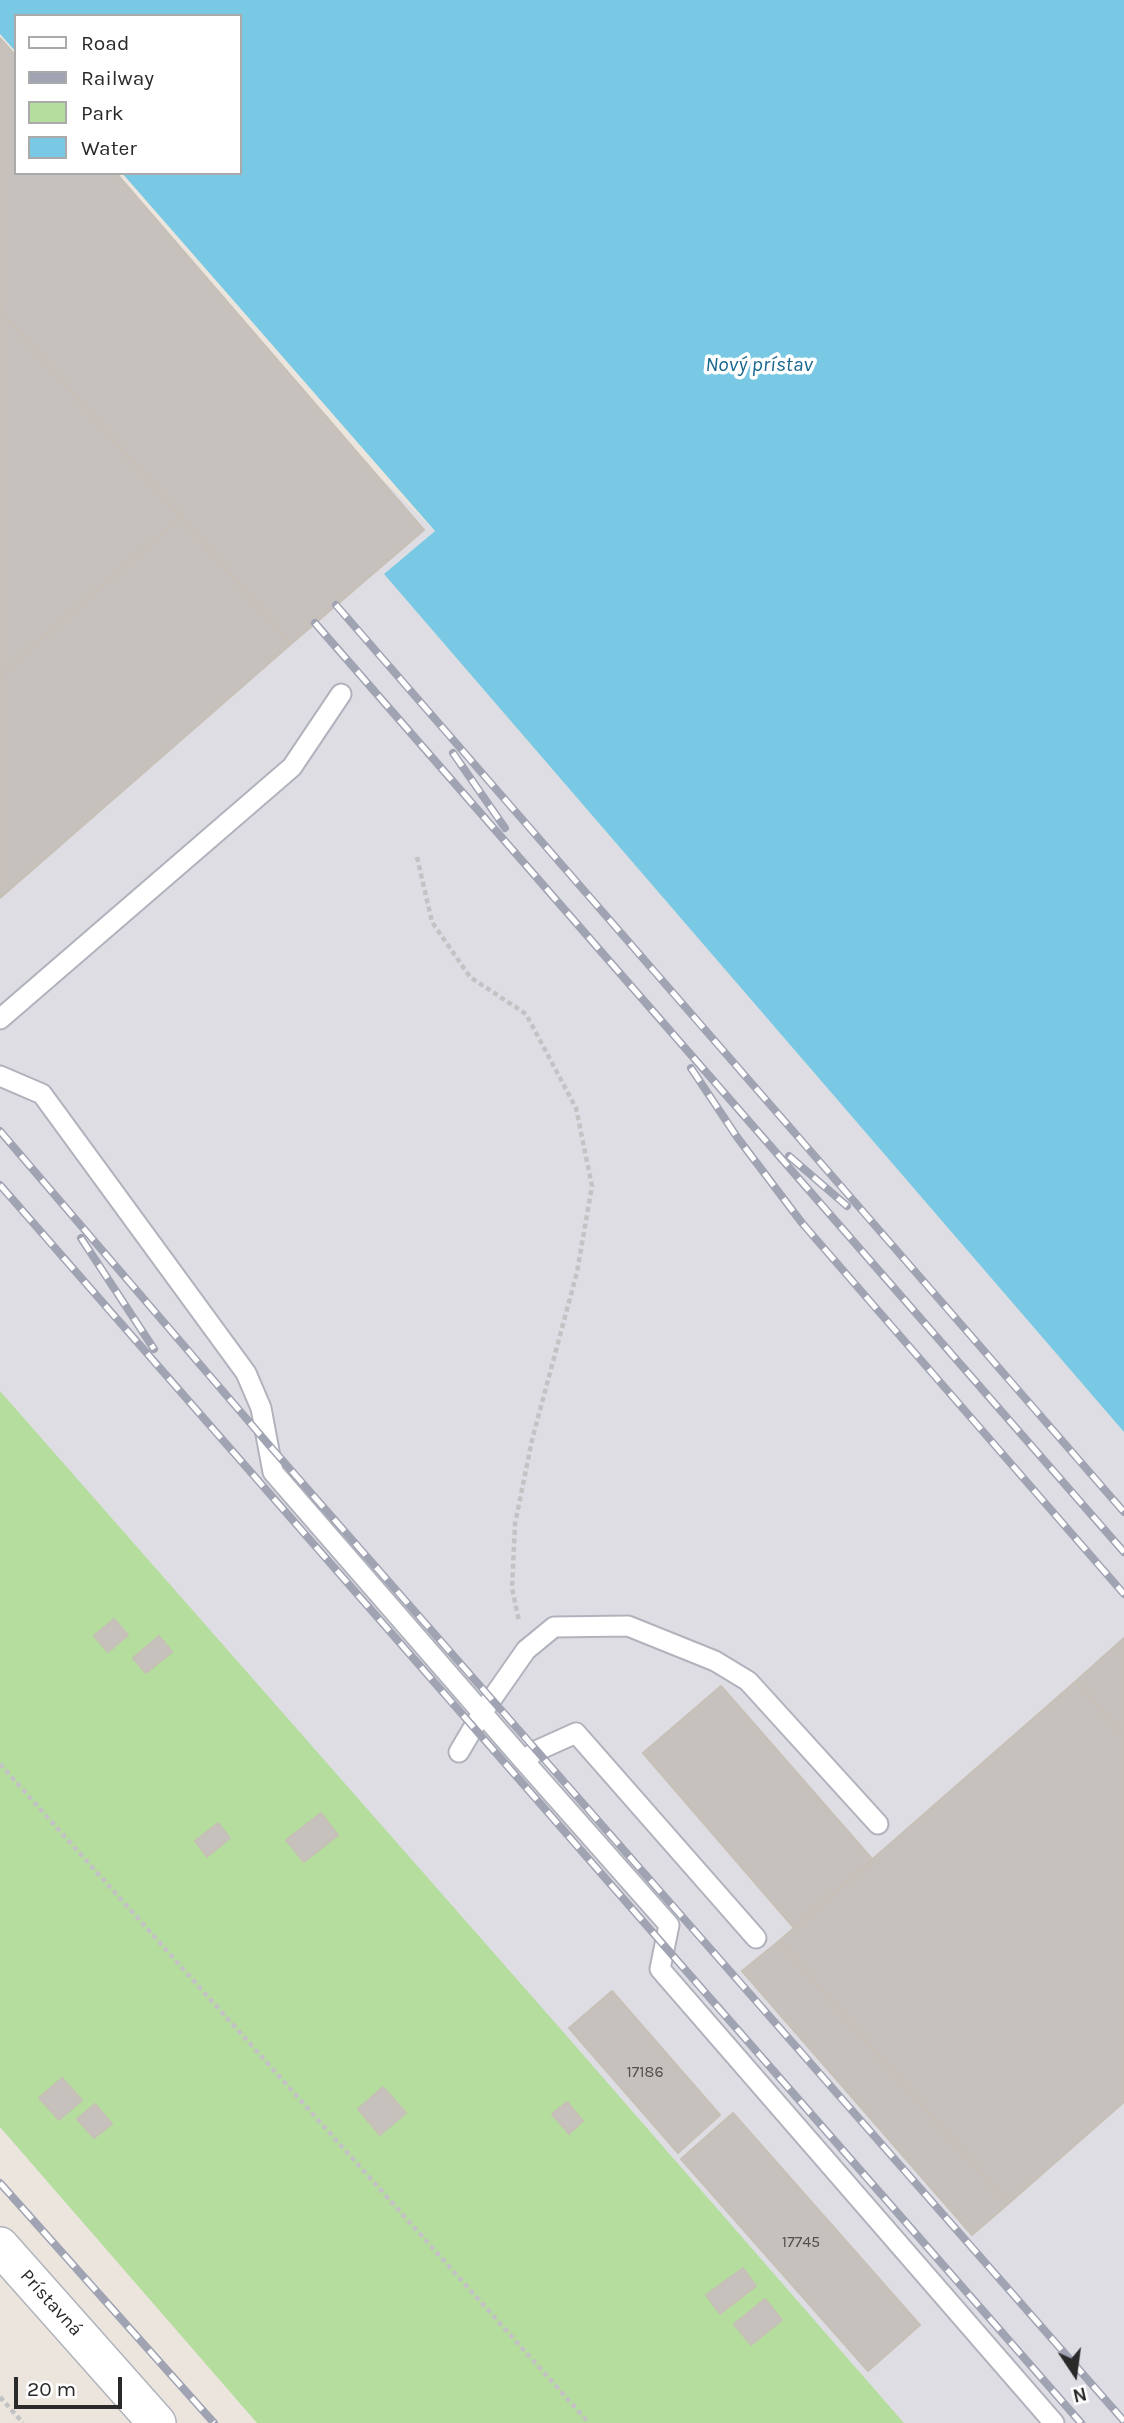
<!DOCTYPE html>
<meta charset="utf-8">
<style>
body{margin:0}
#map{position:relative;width:1124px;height:2423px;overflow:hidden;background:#ebe5dd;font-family:Karla,sans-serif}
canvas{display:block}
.legend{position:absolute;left:14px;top:14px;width:228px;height:161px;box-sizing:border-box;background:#fff;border:2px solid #aaa;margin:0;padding:9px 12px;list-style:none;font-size:21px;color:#2a2a2a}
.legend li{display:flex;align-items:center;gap:14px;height:35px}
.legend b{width:35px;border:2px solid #aaa}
.north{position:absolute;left:1040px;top:2339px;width:70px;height:70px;-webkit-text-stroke:5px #fff;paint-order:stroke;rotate:167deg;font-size:19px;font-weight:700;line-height:28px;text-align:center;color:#2a2a2a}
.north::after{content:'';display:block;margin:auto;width:24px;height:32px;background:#2a2a2a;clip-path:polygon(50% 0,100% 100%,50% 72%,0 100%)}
.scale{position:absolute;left:14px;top:2377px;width:108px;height:32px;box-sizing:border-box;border:4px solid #2a2a2a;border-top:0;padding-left:9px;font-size:21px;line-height:24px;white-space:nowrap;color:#2a2a2a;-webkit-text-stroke:5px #fff;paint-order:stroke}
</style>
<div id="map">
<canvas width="1124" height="2423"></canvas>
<ul class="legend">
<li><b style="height:9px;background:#fff"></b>Road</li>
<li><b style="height:9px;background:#a0a3b2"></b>Railway</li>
<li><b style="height:19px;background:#b4dd9e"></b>Park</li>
<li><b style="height:19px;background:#79c9e4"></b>Water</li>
</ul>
<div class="north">N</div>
<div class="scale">20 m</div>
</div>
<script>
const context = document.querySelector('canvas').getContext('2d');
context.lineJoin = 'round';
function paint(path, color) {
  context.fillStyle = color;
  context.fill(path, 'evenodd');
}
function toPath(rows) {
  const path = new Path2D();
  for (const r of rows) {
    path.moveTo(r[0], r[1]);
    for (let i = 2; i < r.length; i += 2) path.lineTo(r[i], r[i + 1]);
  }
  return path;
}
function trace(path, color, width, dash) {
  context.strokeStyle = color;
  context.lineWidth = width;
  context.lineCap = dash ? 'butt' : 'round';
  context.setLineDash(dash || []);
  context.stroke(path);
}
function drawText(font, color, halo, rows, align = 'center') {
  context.font = font + ' Karla,sans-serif';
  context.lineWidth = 7;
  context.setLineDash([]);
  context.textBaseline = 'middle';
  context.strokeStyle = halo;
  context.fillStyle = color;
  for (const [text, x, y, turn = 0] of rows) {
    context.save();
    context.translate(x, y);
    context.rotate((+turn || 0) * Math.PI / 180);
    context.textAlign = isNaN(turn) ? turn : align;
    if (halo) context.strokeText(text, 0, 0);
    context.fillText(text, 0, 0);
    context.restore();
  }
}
const industrial = toPath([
 [0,106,16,173,69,173,435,531,384,574,1124,1432,1124,2423,904,2423,0,1391]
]);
const green = toPath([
 [0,1391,558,2026,904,2423,257,2423,0,2127]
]);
const water = toPath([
 [0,0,1124,0,1124,1432,384,574,435,531,122,173,240,173,240,16,16,16,16,52,0,34]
]);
const building = toPath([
 [0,38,16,56,16,173,116,173,424,530,291,644,0,310,0,38],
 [0,310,181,517,0,675,0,310],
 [181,517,291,644,0,898,0,675,181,517],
 [114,1619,128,1635,108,1652,94,1636,114,1619],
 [159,1636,172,1652,146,1673,133,1658,159,1636],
 [1124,1638,1124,1736,1076,1681,1124,1638],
 [1076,1681,1124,1736,1124,2102,1008,2204,779,1941,1076,1681],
 [721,1686,873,1860,794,1928,643,1753,721,1686],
 [321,1813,338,1835,304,1862,286,1840,321,1813],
 [218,1823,230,1838,207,1857,195,1841,218,1823],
 [779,1941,1008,2204,972,2235,742,1971,779,1941],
 [612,1991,720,2115,678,2153,569,2028,612,1991],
 [62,2078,82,2100,59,2120,39,2098,62,2078],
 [383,2087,406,2113,380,2135,358,2109,383,2087],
 [567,2102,583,2121,569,2134,552,2114,567,2102],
 [95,2104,112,2124,94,2138,77,2119,95,2104],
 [733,2113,920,2325,868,2371,681,2159,733,2113],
 [743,2268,756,2286,720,2314,706,2295,743,2268],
 [765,2299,782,2320,751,2345,734,2324,765,2299]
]);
const path = toPath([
 [417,857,432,922,470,977,526,1014,576,1108,592,1186,577,1272,532,1440,515,1524,512,1588,519,1621],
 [0,1764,589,2423],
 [0,2397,23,2423]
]);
const service = toPath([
 [0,1019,292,767,341,694],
 [0,1076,42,1094,246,1373,261,1408,273,1472,524,1761,536,1751,576,1733,756,1938],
 [459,1752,482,1713,526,1650,554,1627,628,1626,715,1661,748,1681,878,1824],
 [524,1761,669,1925,660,1969,1054,2423]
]);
const minor = toPath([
 [0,2246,157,2423]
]);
const rail = toPath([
 [336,605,1124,1512],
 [315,623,1124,1552],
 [453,753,505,828],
 [691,1068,737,1137,802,1223,1124,1594],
 [0,1131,269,1445,1124,2421],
 [789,1156,847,1206],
 [0,1185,1081,2423],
 [81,1238,154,1349],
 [0,2183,214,2423]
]);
const numberNames = [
 ["17186",645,2072],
 ["17745",801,2242]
];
const streetNames = [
 ["Prístavná",51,2303,48]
];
const waterNames = [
 ["Nový prístav",759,365]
];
paint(industrial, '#dfdde4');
paint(green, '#b4dd9e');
paint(water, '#79c9e4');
paint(building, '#c6c1bc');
trace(building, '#c6c0b7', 2);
trace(service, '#b0b3bc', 23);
trace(minor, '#b0b3bc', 40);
trace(path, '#c3c3c3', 4.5, [5, 3.5]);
trace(service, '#fff', 19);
trace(minor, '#fff', 37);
trace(rail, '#a0a3b2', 8);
trace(rail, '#fff', 5, [16]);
drawText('16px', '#51504e', null, numberNames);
drawText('19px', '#2a2a2a', '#fff', streetNames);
drawText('italic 21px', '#19678f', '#fff', waterNames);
</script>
